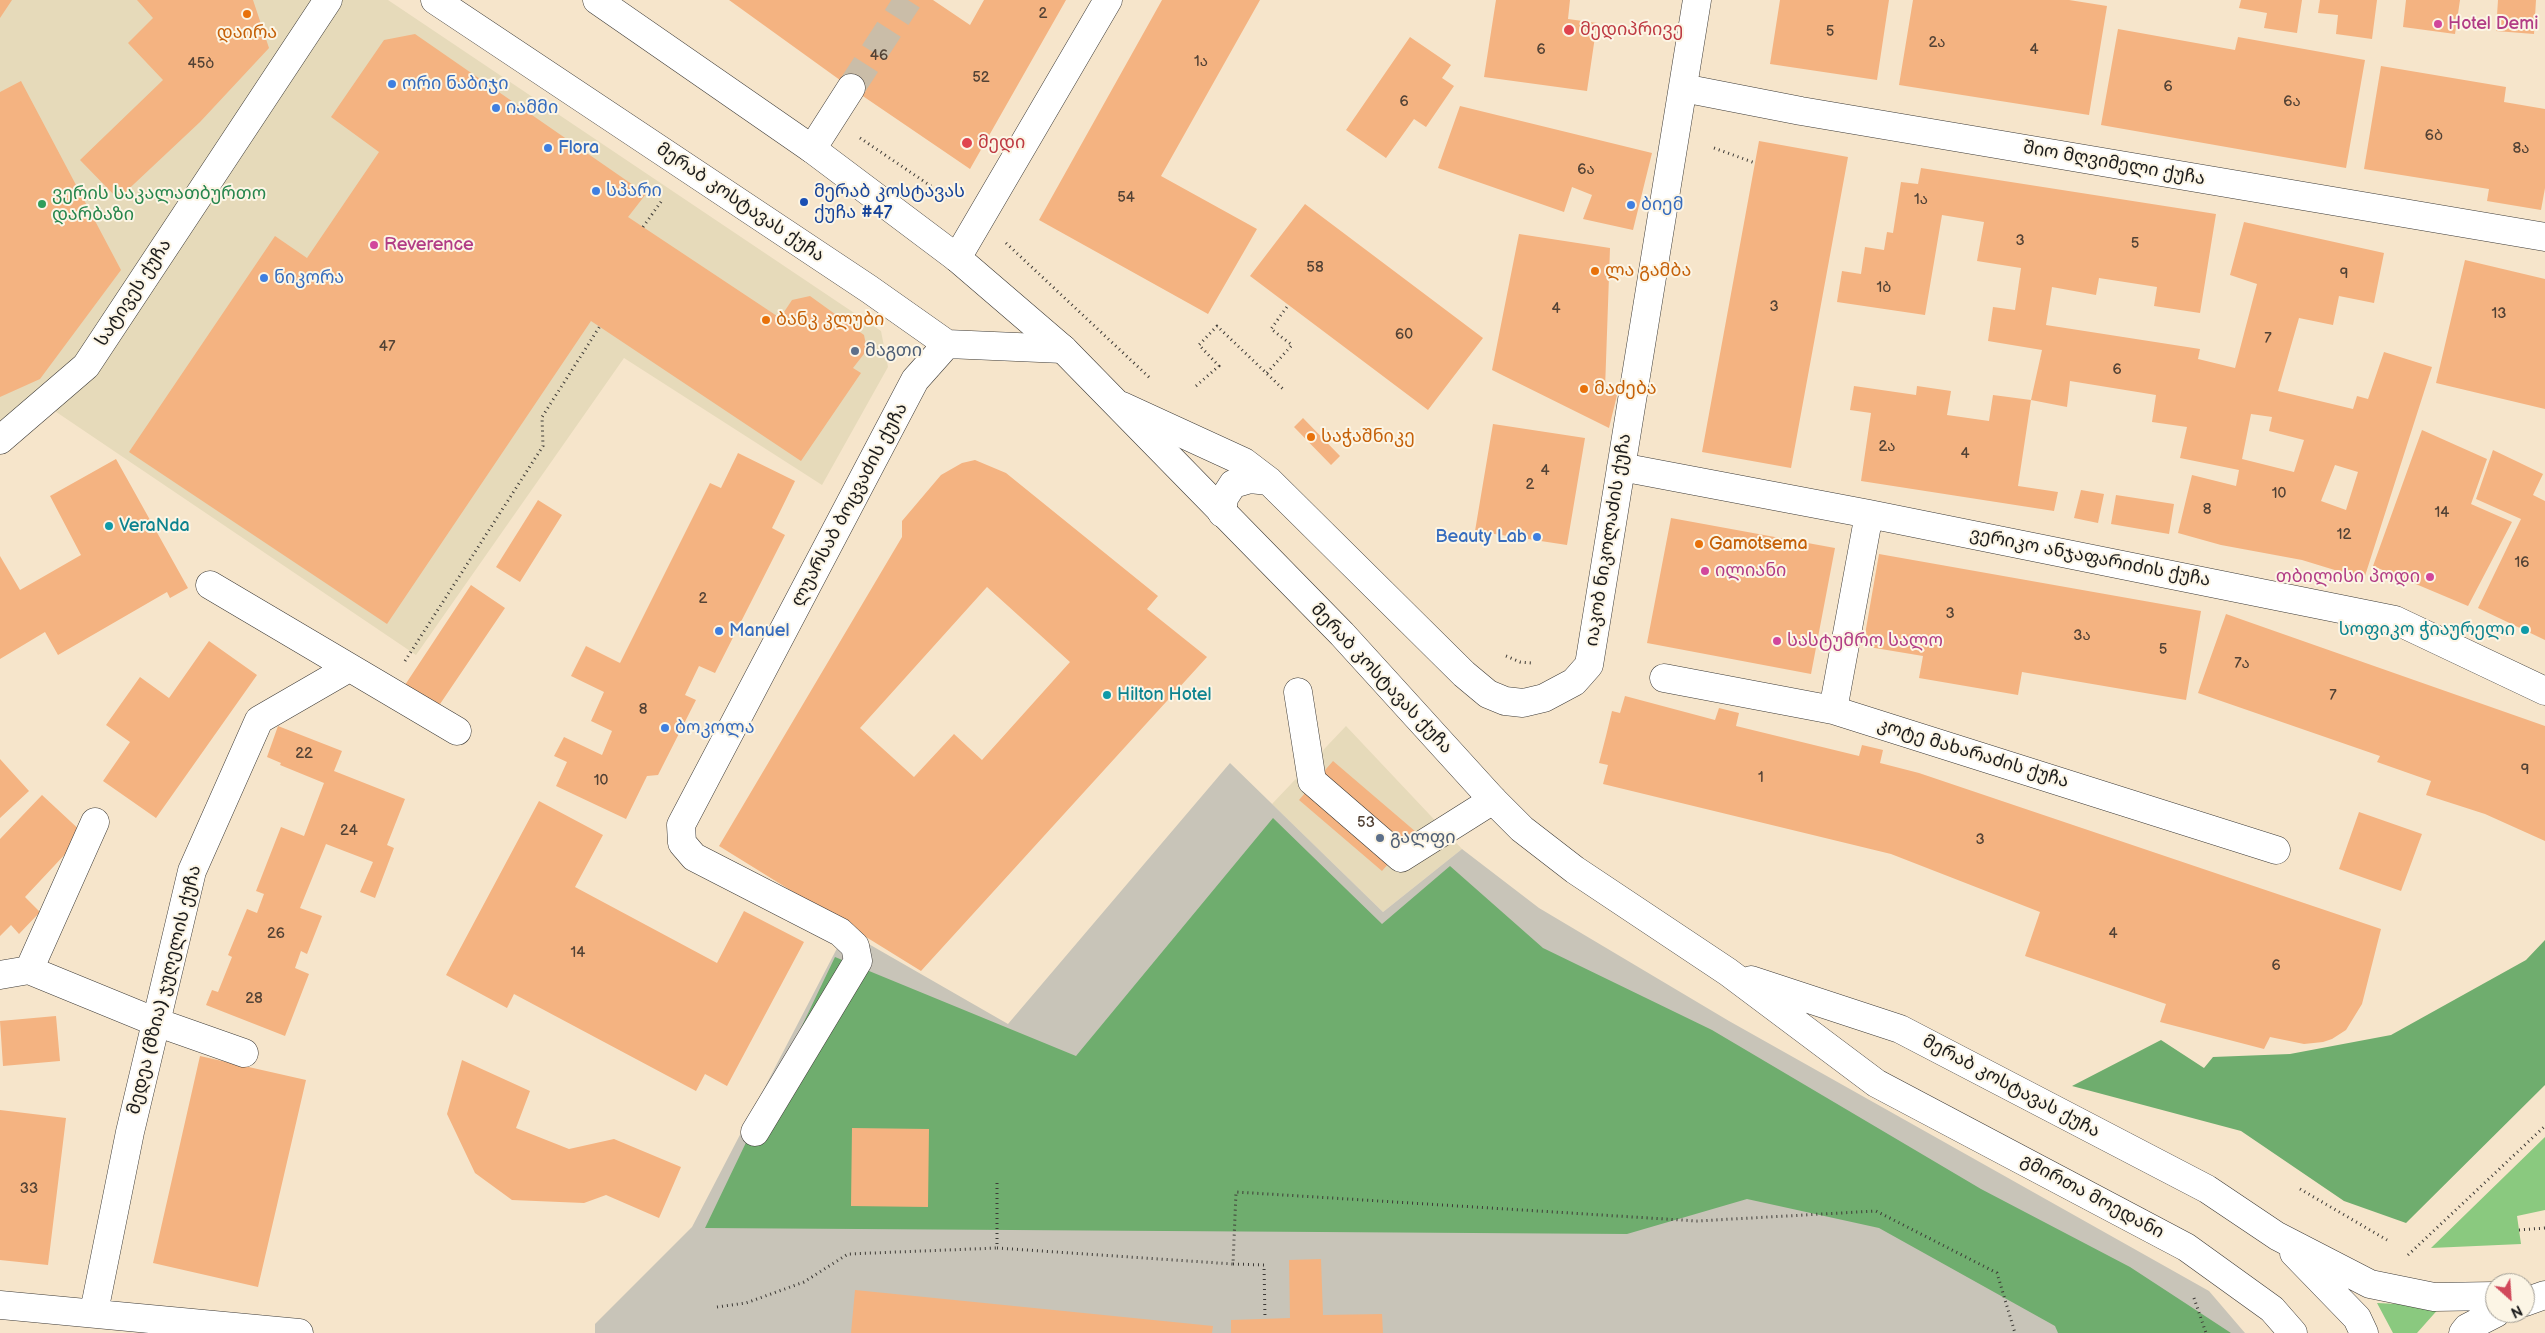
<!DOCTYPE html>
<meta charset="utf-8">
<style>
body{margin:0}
#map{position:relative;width:2545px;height:1333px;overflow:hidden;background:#f6e5cb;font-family:"Balsamiq Sans",sans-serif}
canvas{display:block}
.north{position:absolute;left:2485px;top:1273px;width:50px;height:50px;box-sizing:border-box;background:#fcf5e5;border:1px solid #a29e95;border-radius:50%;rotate:154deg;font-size:14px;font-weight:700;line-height:20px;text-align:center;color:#1c1c1c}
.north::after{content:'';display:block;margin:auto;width:18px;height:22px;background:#d1495b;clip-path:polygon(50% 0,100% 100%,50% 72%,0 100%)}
</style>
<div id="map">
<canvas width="2545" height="1333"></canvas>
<div class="north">N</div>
</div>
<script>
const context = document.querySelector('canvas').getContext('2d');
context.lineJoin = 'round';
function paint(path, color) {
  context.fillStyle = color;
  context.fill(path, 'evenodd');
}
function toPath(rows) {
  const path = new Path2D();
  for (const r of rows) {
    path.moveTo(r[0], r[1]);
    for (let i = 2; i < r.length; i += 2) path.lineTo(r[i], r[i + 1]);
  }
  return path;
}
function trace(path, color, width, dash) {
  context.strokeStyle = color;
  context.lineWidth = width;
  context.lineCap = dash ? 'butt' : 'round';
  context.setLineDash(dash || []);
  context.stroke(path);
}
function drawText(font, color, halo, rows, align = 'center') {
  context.font = font + ' "Balsamiq Sans","Noto Sans Georgian",sans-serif';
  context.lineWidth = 4;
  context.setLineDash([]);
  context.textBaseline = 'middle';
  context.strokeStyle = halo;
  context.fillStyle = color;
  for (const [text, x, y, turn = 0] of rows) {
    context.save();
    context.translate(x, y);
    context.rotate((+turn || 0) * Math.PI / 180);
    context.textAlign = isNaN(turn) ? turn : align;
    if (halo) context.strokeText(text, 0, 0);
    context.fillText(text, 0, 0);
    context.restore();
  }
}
const built = toPath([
 [0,0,388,0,881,331,888,367,822,485,624,358,416,655,37,399,0,432],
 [1346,726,1462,849,1383,912,1272,804]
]);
const industrial = toPath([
 [1230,763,1383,912,1462,849,1539,908,1729,1021,2209,1291,2245,1333,595,1333,595,1324,692,1227,846,931,1008,1024]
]);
const green = toPath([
 [2545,1137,2545,1210,2517,1216,2521,1244,2431,1248],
 [2377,1303,2441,1306,2417,1333,2393,1333]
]);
const forest = toPath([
 [1273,818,1382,924,1450,866,1543,948,1712,1030,1981,1189,2130,1267,2231,1333,2058,1333,2055,1326,1879,1228,1747,1199,1627,1234,705,1228,835,957,1076,1056],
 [2545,940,2545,1085,2406,1223,2344,1201,2241,1131,2072,1086,2161,1040,2204,1068,2213,1057,2290,1054,2391,1035,2526,960]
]);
const building = toPath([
 [0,0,12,0,0,18],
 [137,0,253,0,269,48,200,122,118,199,80,160,163,80,128,43,153,18],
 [729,0,933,0,970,25,984,0,1066,0,970,169,851,88],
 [1162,0,1260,0,1161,176,1257,229,1208,314,1039,220],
 [1496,0,1570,0,1568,19,1597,23,1587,91,1484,77],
 [1780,0,1889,0,1877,80,1770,64],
 [1913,0,2069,0,2107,6,2089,115,1899,85],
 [2241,0,2302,0,2297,33,2264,28,2267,13,2239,8],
 [2320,0,2377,0,2372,39,2336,34,2338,15,2318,13],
 [2406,0,2460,0,2455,34,2403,27],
 [2498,0,2536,0,2534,34,2496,31],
 [2118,29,2235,50,2238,37,2365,60,2346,168,2101,125],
 [415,34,646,194,628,217,780,318,792,300,810,296,864,335,867,350,853,368,861,373,801,461,591,321,387,624,129,452,275,236,307,258,379,152,331,117,384,40],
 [1410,37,1451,65,1442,78,1454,86,1426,127,1414,119,1386,158,1346,130],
 [2381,66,2506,87,2504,102,2545,109,2545,188,2541,210,2487,201,2489,189,2364,169],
 [21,81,121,270,40,379,0,397,0,92],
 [1460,106,1652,153,1633,230,1583,219,1592,195,1572,187,1564,212,1438,168],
 [1759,141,1848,157,1791,468,1702,452],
 [1921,168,2216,214,2200,313,2154,306,2157,287,2099,278,2096,295,2052,287,2046,325,2200,349,2198,359,2235,368,2257,284,2230,275,2244,222,2384,253,2374,303,2339,296,2333,325,2299,318,2278,391,2353,409,2357,396,2368,399,2384,352,2432,367,2364,579,2302,560,2221,545,2178,533,2192,475,2236,486,2239,470,2180,458,2187,427,2152,422,2156,395,2070,381,2067,407,2031,400,2042,350,1988,341,1993,307,2015,310,2021,268,1977,261,1984,222,1942,215,1925,315,1837,302,1842,271,1861,274,1865,247,1884,250,1887,232,1893,233,1901,182,1918,184],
 [2251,414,2272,417,2269,431,2304,440,2294,472,2242,459],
 [2335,465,2358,472,2346,510,2321,501],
 [1305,204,1483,338,1428,410,1250,276],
 [1519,234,1610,248,1605,389,1618,391,1609,428,1492,370],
 [2465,260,2545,279,2545,409,2436,383],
 [1854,386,1916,395,1917,386,1951,391,1947,415,1989,421,1993,395,2031,400,2018,486,2058,492,2054,511,1861,481,1871,413,1850,410],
 [1303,418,1340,456,1331,465,1294,427],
 [1493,424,1585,438,1567,545,1475,531],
 [2422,430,2487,459,2471,504,2512,522,2468,606,2373,566],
 [2493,450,2543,474,2533,495,2545,501,2545,640,2478,608,2521,519,2476,499],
 [738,453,795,481,772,528,785,535,715,673,699,666,685,695,696,700,658,775,647,776,626,819,556,786,567,762,554,756,564,737,602,755,612,731,591,721,604,692,571,676,586,646,620,663,710,483,721,488],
 [116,459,188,588,170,598,167,592,58,655,45,632,0,659,0,556,20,590,81,555,50,496],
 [975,460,1006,473,1158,596,1147,609,1207,657,921,971,719,846,902,537,902,521,941,475,962,463],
 [987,587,1070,662,982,760,954,734,914,777,860,728],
 [2081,490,2104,494,2098,523,2074,518],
 [2116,495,2174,504,2169,534,2111,524],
 [538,500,562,515,520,582,496,567],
 [1671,518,1835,548,1811,674,1647,643],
 [1879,554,2201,611,2186,700,2022,672,2018,695,1919,678,1923,656,1863,646],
 [471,585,505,608,438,707,405,685],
 [2226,614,2545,726,2545,841,2485,814,2426,795,2431,781,2377,762,2380,756,2198,693],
 [209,641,257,675,156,818,103,781,130,742,106,725,140,677,169,698],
 [1625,696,1715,720,1719,708,1739,713,1736,726,1859,756,1862,745,1883,750,1880,763,1919,773,2381,929,2362,1004,2346,1030,2332,1039,2323,1042,2304,1044,2270,1037,2264,1049,2160,1022,2166,1004,2025,956,2040,912,1891,854,1603,784,1608,765,1599,763,1606,736,1612,711,1620,713],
 [278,726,342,751,334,771,405,799,387,845,394,848,375,898,360,892,373,862,326,844,300,908,322,916,307,954,301,951,295,968,309,974,285,1036,206,1005,212,990,218,992,232,957,228,955,247,909,257,913,264,894,256,891,281,827,304,836,324,783,280,765,281,763,267,757],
 [0,759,29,791,0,818],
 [1333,761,1416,832,1382,871,1299,800],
 [42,795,84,834,25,897,40,912,19,934,11,925,0,936,0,839],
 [539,801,603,835,575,887,717,963,744,911,804,942,727,1086,705,1074,696,1091,514,994,507,1008,446,975],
 [2359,812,2422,834,2401,891,2339,869],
 [56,1016,60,1061,3,1066,0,1021],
 [200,1056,306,1080,258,1287,153,1263],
 [462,1060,530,1091,516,1128,569,1149,614,1139,681,1167,659,1218,606,1195,584,1203,512,1200,475,1173,447,1114],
 [0,1110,66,1118,48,1265,0,1260],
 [852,1128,929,1129,928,1207,851,1206],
 [1321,1259,1323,1315,1382,1314,1383,1333,1231,1333,1231,1320,1290,1318,1289,1260],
 [855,1290,1213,1326,1212,1333,851,1333]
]);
const minorTunnel = toPath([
 [851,88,908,0]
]);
const path = toPath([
 [860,138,950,199],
 [1714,148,1755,163],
 [643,227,663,199],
 [1006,243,1151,379],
 [1267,373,1292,345,1271,329,1289,304],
 [1196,386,1219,366,1199,345,1217,326,1283,389],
 [1506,656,1520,662,1532,663],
 [405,661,543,446,542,417,600,326],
 [997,1183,997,1248,1233,1264,1236,1192,1697,1221,1876,1211,1997,1273,2015,1333],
 [2300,1189,2387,1240],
 [2519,1230,2545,1228],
 [2408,1255,2545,1126],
 [1233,1264,1264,1265,1265,1319],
 [2194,1298,2206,1333],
 [717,1307,746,1303,804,1282,848,1254,997,1248]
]);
const minor = toPath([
 [435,0,869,289,947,344,1063,349],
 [1683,88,1801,111,2545,237],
 [812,149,851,88],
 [957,258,1108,0],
 [1122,406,1244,462,1269,481,1464,674,1488,694,1505,701,1523,703,1544,698,1574,682,1589,665,1697,0],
 [0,440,86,366,328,0],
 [1621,467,1869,514,2395,620,2545,691],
 [1222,513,1224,498,1233,484,1250,479,1269,481],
 [210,585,457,731],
 [1664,678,1833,710,2276,850],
 [1298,692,1312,781,1401,858,1493,800],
 [1833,710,1869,514],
 [29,970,95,822],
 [0,975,29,970,156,1022,244,1053],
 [755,1132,858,961,855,946,840,932,694,857,682,843,681,825,915,380,947,344],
 [0,1305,299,1333],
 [94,1312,130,1132,192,871,259,720,349,668]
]);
const major = toPath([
 [597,0,812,149,957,258,1063,349,1342,634,1493,800,1522,829,1575,870,1728,972,1876,1083,2186,1247,2272,1309,2293,1333],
 [1751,980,1900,1029,2207,1189,2277,1236,2370,1284,2434,1297,2495,1296],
 [2294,1253,2357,1318,2364,1333],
 [2525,1302,2545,1295],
 [2463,1333,2467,1328,2496,1313]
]);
const markers = [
 [247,14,5,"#e8710a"],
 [2438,24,5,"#d1479c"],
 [1569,30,6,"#e0444e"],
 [392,84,5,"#3f7fe0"],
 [496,108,5,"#3f7fe0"],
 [967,143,6,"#e0444e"],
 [548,148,5,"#3f7fe0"],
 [596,191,5,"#3f7fe0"],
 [804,202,5,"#1a4fb4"],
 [42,204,5,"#2e9e5b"],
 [1631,205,5,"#3f7fe0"],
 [374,245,5,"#d1479c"],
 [1595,271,5,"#e8710a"],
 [264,278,5,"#3f7fe0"],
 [766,320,5,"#e8710a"],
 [855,351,5,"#5c6f8a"],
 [1584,389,5,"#e8710a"],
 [1311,437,5,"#e8710a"],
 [109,526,5,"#0f9aa8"],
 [1537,537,5,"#3f7fe0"],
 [1699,544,5,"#e8710a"],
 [1705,571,5,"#d1479c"],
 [2430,577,5,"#d1479c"],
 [2525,630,5,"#0f9aa8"],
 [719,631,5,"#3f7fe0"],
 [1777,641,5,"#d1479c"],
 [1107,695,5,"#0f9aa8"],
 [665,728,5,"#3f7fe0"],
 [1380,838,5,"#5c6f8a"]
];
const numberNames = [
 ["2",1043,14],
 ["5",1830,32],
 ["2ა",1937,43],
 ["6",1541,50],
 ["4",2034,50],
 ["46",879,56],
 ["1ა",1201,62],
 ["45ბ",201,64],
 ["52",981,78],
 ["6",2168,87],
 ["6",1404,102],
 ["6ა",2292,102],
 ["6ბ",2434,136],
 ["8ა",2521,149],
 ["6ა",1586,170],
 ["54",1126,198],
 ["1ა",1921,200],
 ["3",2020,241],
 ["5",2135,244],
 ["58",1315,268],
 ["9",2344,274],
 ["1ბ",1884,288],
 ["3",1774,307],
 ["4",1556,309],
 ["13",2499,314],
 ["60",1404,335],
 ["7",2268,339],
 ["47",387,347],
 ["6",2117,370],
 ["2ა",1887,447],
 ["4",1965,454],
 ["4",1545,471],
 ["2",1530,485],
 ["10",2279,494],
 ["8",2207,510],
 ["14",2442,513],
 ["12",2344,535],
 ["16",2522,563],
 ["2",703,599],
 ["3",1950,614],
 ["3ა",2082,636],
 ["5",2163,650],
 ["7ა",2242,664],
 ["7",2333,696],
 ["8",643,710],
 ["22",304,754],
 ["9",2525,770],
 ["1",1761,778],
 ["10",601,781],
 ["53",1366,823],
 ["24",349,831],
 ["3",1980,840],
 ["26",276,934],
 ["4",2113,934],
 ["14",578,953],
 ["6",2276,966],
 ["28",254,999],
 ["33",29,1189]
];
const hotelNames = [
 ["Hotel Demi",2448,24],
 ["Reverence",384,245],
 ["ილიანი",1715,571],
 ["თბილისი პოდი",2420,577,"right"],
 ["სასტუმრო სალო",1787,641]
];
const healthNames = [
 ["მედიპრივე",1580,30],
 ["მედი",978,143]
];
const foodNames = [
 ["დაირა",247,33,"center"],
 ["ლა გამბა",1605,271],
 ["ბანკ კლუბი",776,320],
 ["მაძება",1594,389],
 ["საჭაშნიკე",1321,437],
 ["Gamotsema",1709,544]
];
const shopNames = [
 ["ორი ნაბიჯი",402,84],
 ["იამმი",506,108],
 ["Flora",558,148],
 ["სპარი",606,191],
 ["ბიემ",1641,205],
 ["ნიკორა",274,278],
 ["Beauty Lab",1527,537,"right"],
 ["Manuel",729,631],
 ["ბოკოლა",675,728]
];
const streetNames = [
 ["შიო მღვიმელი ქუჩა",2114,164,10],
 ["მერაბ კოსტავას ქუჩა",740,203,34],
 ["სატივეს ქუჩა",134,293,-57],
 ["ლუარსაბ ბოცვაძის ქუჩა",850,505,-62],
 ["იაკობ ნიკოლაძის ქუჩა",1609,540,-81],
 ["ვერიკო ანჯაფარიძის ქუჩა",2090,558,11],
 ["მერაბ კოსტავას ქუჩა",1381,679,47],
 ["კოტე მახარაძის ქუჩა",1973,754,17],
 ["მედეა (მზია) ჯუღელის ქუჩა",165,990,-76],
 ["მერაბ კოსტავას ქუჩა",2011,1087,28],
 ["გმირთა მოედანი",2092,1197,28]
];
const transitNames = [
 ["მერაბ კოსტავას",814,192],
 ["ქუჩა #47",814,213]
];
const leisureNames = [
 ["ვერის საკალათბურთო",52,194],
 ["დარბაზი",52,215]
];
const serviceNames = [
 ["მაგთი",865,351],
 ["გალფი",1390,838]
];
const cultureNames = [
 ["VeraNda",119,526],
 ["სოფიკო ჭიაურელი",2515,630,"right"],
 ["Hilton Hotel",1117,695]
];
paint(built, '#e6daba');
paint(industrial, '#c8c4b8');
paint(green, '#8ac97f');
paint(forest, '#6fad6e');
paint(building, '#f4b381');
trace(minorTunnel, '#cabda8', 28, [28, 14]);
trace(minor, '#3d3a36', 29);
trace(major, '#3d3a36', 29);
trace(path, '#3d3a36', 3, [1, 4]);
trace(minor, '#fff', 28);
trace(major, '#fff', 28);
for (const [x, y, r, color] of markers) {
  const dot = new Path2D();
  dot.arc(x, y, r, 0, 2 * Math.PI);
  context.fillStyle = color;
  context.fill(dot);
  trace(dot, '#fcf5e5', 2);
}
drawText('15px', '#524235', null, numberNames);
drawText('18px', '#b23c85', '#fcf5e5', hotelNames, 'left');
drawText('18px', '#be3a42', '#fcf5e5', healthNames, 'left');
drawText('18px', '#c56008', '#fcf5e5', foodNames, 'left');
drawText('18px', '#366cbe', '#fcf5e5', shopNames, 'left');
drawText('18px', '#1c1c1c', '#fcf5e5', streetNames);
drawText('18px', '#164399', '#fcf5e5', transitNames, 'left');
drawText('18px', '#27864d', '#fcf5e5', leisureNames, 'left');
drawText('18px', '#4e5e75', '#fcf5e5', serviceNames, 'left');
drawText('18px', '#0d838f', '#fcf5e5', cultureNames, 'left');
</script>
